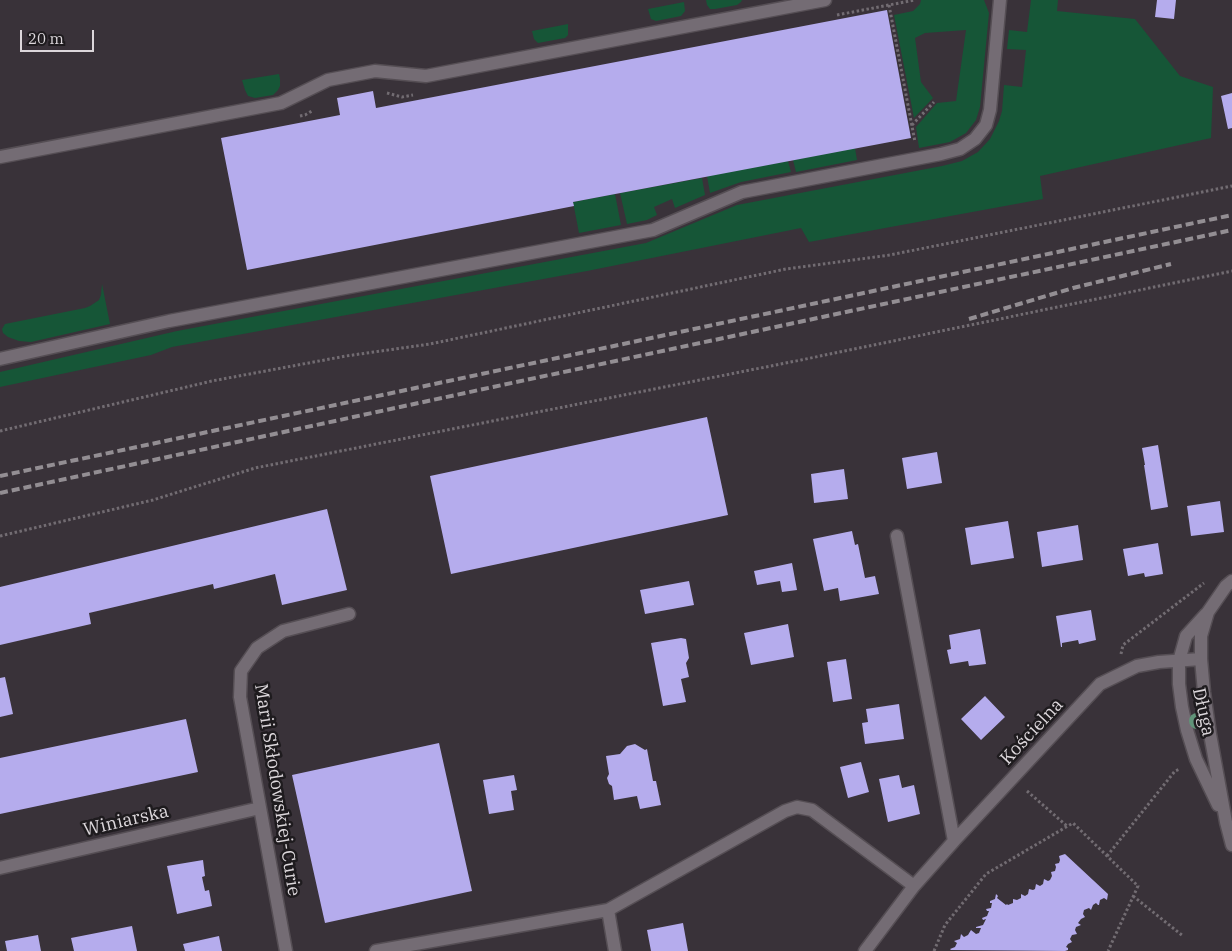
<!DOCTYPE html>
<meta charset="utf-8">
<style>
body{margin:0}
#map{position:relative;width:1232px;height:951px;overflow:hidden;background:#393239;font-family:"IBM Plex Serif",serif}
canvas{display:block}
.scale{position:absolute;left:20px;top:30px;width:74px;height:22px;box-sizing:border-box;border:2px solid #dcd7db;border-top:0;padding-left:6px;font-size:15px;line-height:18px;white-space:nowrap;color:#dcd7db;-webkit-text-stroke:4px #1e1b1e;paint-order:stroke}
</style>
<div id="map">
<canvas width="1232" height="951"></canvas>
<div class="scale">20 m</div>
</div>
<script>
const context = document.querySelector('canvas').getContext('2d');
context.lineJoin = 'round';
function paint(path, color) {
  context.fillStyle = color;
  context.fill(path, 'evenodd');
}
function toPath(rows) {
  const path = new Path2D();
  for (const r of rows) {
    path.moveTo(r[0], r[1]);
    for (let i = 2; i < r.length; i += 2) path.lineTo(r[i], r[i + 1]);
  }
  return path;
}
function trace(path, color, width, dash) {
  context.strokeStyle = color;
  context.lineWidth = width;
  context.lineCap = dash ? 'butt' : 'round';
  context.setLineDash(dash || []);
  context.stroke(path);
}
function drawText(font, color, halo, rows, align = 'center') {
  context.font = font + ' "IBM Plex Serif",serif';
  context.lineWidth = 5;
  context.setLineDash([]);
  context.textBaseline = 'middle';
  context.strokeStyle = halo;
  context.fillStyle = color;
  for (const [text, x, y, turn = 0] of rows) {
    context.save();
    context.translate(x, y);
    context.rotate((+turn || 0) * Math.PI / 180);
    context.textAlign = isNaN(turn) ? turn : align;
    if (halo) context.strokeText(text, 0, 0);
    context.fillText(text, 0, 0);
    context.restore();
  }
}
const green = toPath([
 [706,0,742,0,741,2,737,5,715,9,710,9,707,5],
 [921,0,984,0,989,13,980,107,976,120,966,133,950,142,919,148,916,127,937,103,956,101,966,30,925,33,915,38,921,82,933,98,914,118,894,15,913,11,920,4],
 [1031,0,1058,0,1057,11,1135,19,1180,76,1213,87,1211,138,1040,176,1043,199,809,242,801,228,587,271,172,347,151,355,0,387,0,372,177,331,646,243,737,205,942,166,962,161,978,152,990,139,999,121,1002,111,1004,85,1022,87,1026,50,1007,49,1009,30,1027,32],
 [684,2,685,11,681,16,656,21,651,19,648,9],
 [568,24,568,35,565,38,538,43,534,39,532,31],
 [279,74,280,79,280,86,278,90,273,95,255,98,248,96,245,90,242,80],
 [855,148,857,160,796,172,793,160],
 [788,161,791,172,741,182,710,193,707,176],
 [702,178,705,195,675,208,672,199,654,207,657,215,647,220,627,224,620,193],
 [615,194,621,225,579,233,573,202],
 [102,284,110,324,31,342,19,341,8,337,3,333,2,329,5,324,85,308,90,306,99,300,101,295]
]);
const building = toPath([
 [1157,0,1176,0,1174,19,1155,17],
 [887,10,911,138,573,202,574,206,247,270,221,138,340,115,337,98,373,91,376,108],
 [1232,93,1232,128,1228,129,1221,96],
 [707,417,728,515,451,574,430,476],
 [1158,445,1168,507,1151,510,1144,465,1145,465,1142,448],
 [937,452,942,483,907,489,902,458],
 [844,469,848,499,814,503,811,474],
 [1220,501,1224,532,1191,536,1187,506],
 [327,509,347,590,282,605,275,574,214,589,213,584,89,613,91,624,0,645,0,587],
 [1008,521,1014,558,971,565,965,528],
 [1078,525,1083,560,1042,567,1037,532],
 [852,531,855,545,858,544,865,578,875,576,879,594,840,601,838,588,824,591,813,539],
 [1158,543,1163,574,1145,577,1144,573,1128,576,1123,549],
 [792,563,797,590,782,592,780,581,757,585,754,571],
 [689,581,694,605,645,614,640,590],
 [1091,610,1096,640,1079,644,1078,640,1062,643,1062,647,1061,647,1056,616],
 [788,624,794,657,751,665,744,633],
 [980,629,986,664,969,666,968,661,950,664,947,650,951,649,949,635],
 [681,638,686,639,689,658,686,663,689,677,681,679,686,702,663,706,651,643],
 [846,659,852,699,833,702,827,662],
 [5,677,13,714,0,717,0,678],
 [985,696,1005,717,981,740,961,719],
 [899,704,904,739,865,744,862,723,868,722,866,709],
 [186,719,198,772,0,814,0,758],
 [439,743,472,891,325,923,292,775],
 [635,744,645,750,647,749,653,781,656,781,661,805,640,809,637,796,614,800,612,786,609,784,607,778,609,774,606,756,620,754,627,746],
 [861,762,869,792,848,798,840,767],
 [514,775,517,790,511,791,514,810,489,814,483,780],
 [899,775,902,788,914,785,920,814,888,822,879,779],
 [1065,854,1108,894,1107,900,1104,898,1100,900,1099,905,1098,905,1096,903,1093,905,1091,910,1089,908,1084,910,1083,914,1085,917,1081,919,1078,923,1081,925,1076,927,1075,930,1077,934,1072,935,1070,939,1072,942,1068,944,1066,947,1068,948,1068,950,1065,951,951,950,950,949,955,947,957,943,954,941,960,939,961,934,964,937,968,935,971,930,976,934,979,933,981,928,976,928,976,927,983,925,986,919,983,920,982,918,987,916,989,911,987,911,986,909,991,908,992,903,990,903,990,901,995,899,996,894,998,896,997,898,1006,905,1007,904,1008,905,1013,903,1013,899,1017,900,1021,898,1021,894,1025,896,1028,894,1029,889,1033,890,1035,889,1036,884,1040,886,1043,884,1044,879,1048,881,1050,880,1052,876,1051,872,1055,871,1056,867,1055,864,1059,863,1060,860,1059,856],
 [203,860,205,876,202,877,205,891,209,890,212,906,177,914,167,866],
 [683,923,688,951,651,951,647,930],
 [132,926,137,951,74,951,71,938],
 [38,935,41,951,7,951,5,941],
 [219,936,222,951,185,951,183,944]
]);
const path = toPath([
 [889,5,915,142],
 [837,15,915,0],
 [387,93,402,97,413,95],
 [300,116,305,115,312,111],
 [912,125,934,102],
 [0,431,212,381,346,356,430,344,786,269,890,255,1232,186],
 [0,536,153,500,255,468,801,360,1232,271],
 [1121,654,1123,645,1204,583],
 [1027,791,1068,827],
 [1107,856,1175,771,1180,769],
 [1133,896,1183,936],
 [934,951,945,925,986,874,1073,823,1138,886,1108,951]
]);
const minor = toPath([
 [0,157,281,103,328,80,375,71,426,76,825,0],
 [0,359,169,321,653,230,742,192,941,154,960,149,975,139,986,125,990,110,1000,0],
 [897,536,954,841],
 [1232,581,1226,586,1208,612,1201,636,1201,659,1204,692,1210,734,1226,822,1232,845],
 [1206,614,1186,636,1179,661,1179,684,1182,707,1187,730,1196,759,1218,805],
 [0,868,260,808],
 [608,910,615,951],
 [286,951,240,697,241,671,257,648,283,631,349,614],
 [376,951,608,910,785,811,797,807,812,810,914,886],
 [865,951,914,886,954,841,1100,684,1137,666,1159,662,1201,659]
]);
const rail = toPath([
 [969,319,1073,288,1171,264],
 [0,476,1232,215],
 [0,493,493,387,1232,230]
]);
const trees = [
 [1197,721]
];
const streetNames = [
 ["Długa",1203,712,78],
 ["Kościelna",1032,732,-47],
 ["Marii Skłodowskiej-Curie",277,790,81],
 ["Winiarska",126,821,-13]
];
paint(green, '#165637');
paint(building, '#b5aced');
trace(minor, '#554e54', 15);
trace(path, '#726c72', 3, [2.5, 2.5]);
trace(minor, '#746c74', 12);
trace(rail, '#938e93', 4, [8, 4]);
context.fillStyle = '#619479';
for (const [x, y] of trees) {
  context.beginPath();
  context.arc(x, y, 8, 0, 2 * Math.PI);
  context.fill();
}
drawText('18px', '#dcd7db', '#1e1b1e', streetNames);
</script>
